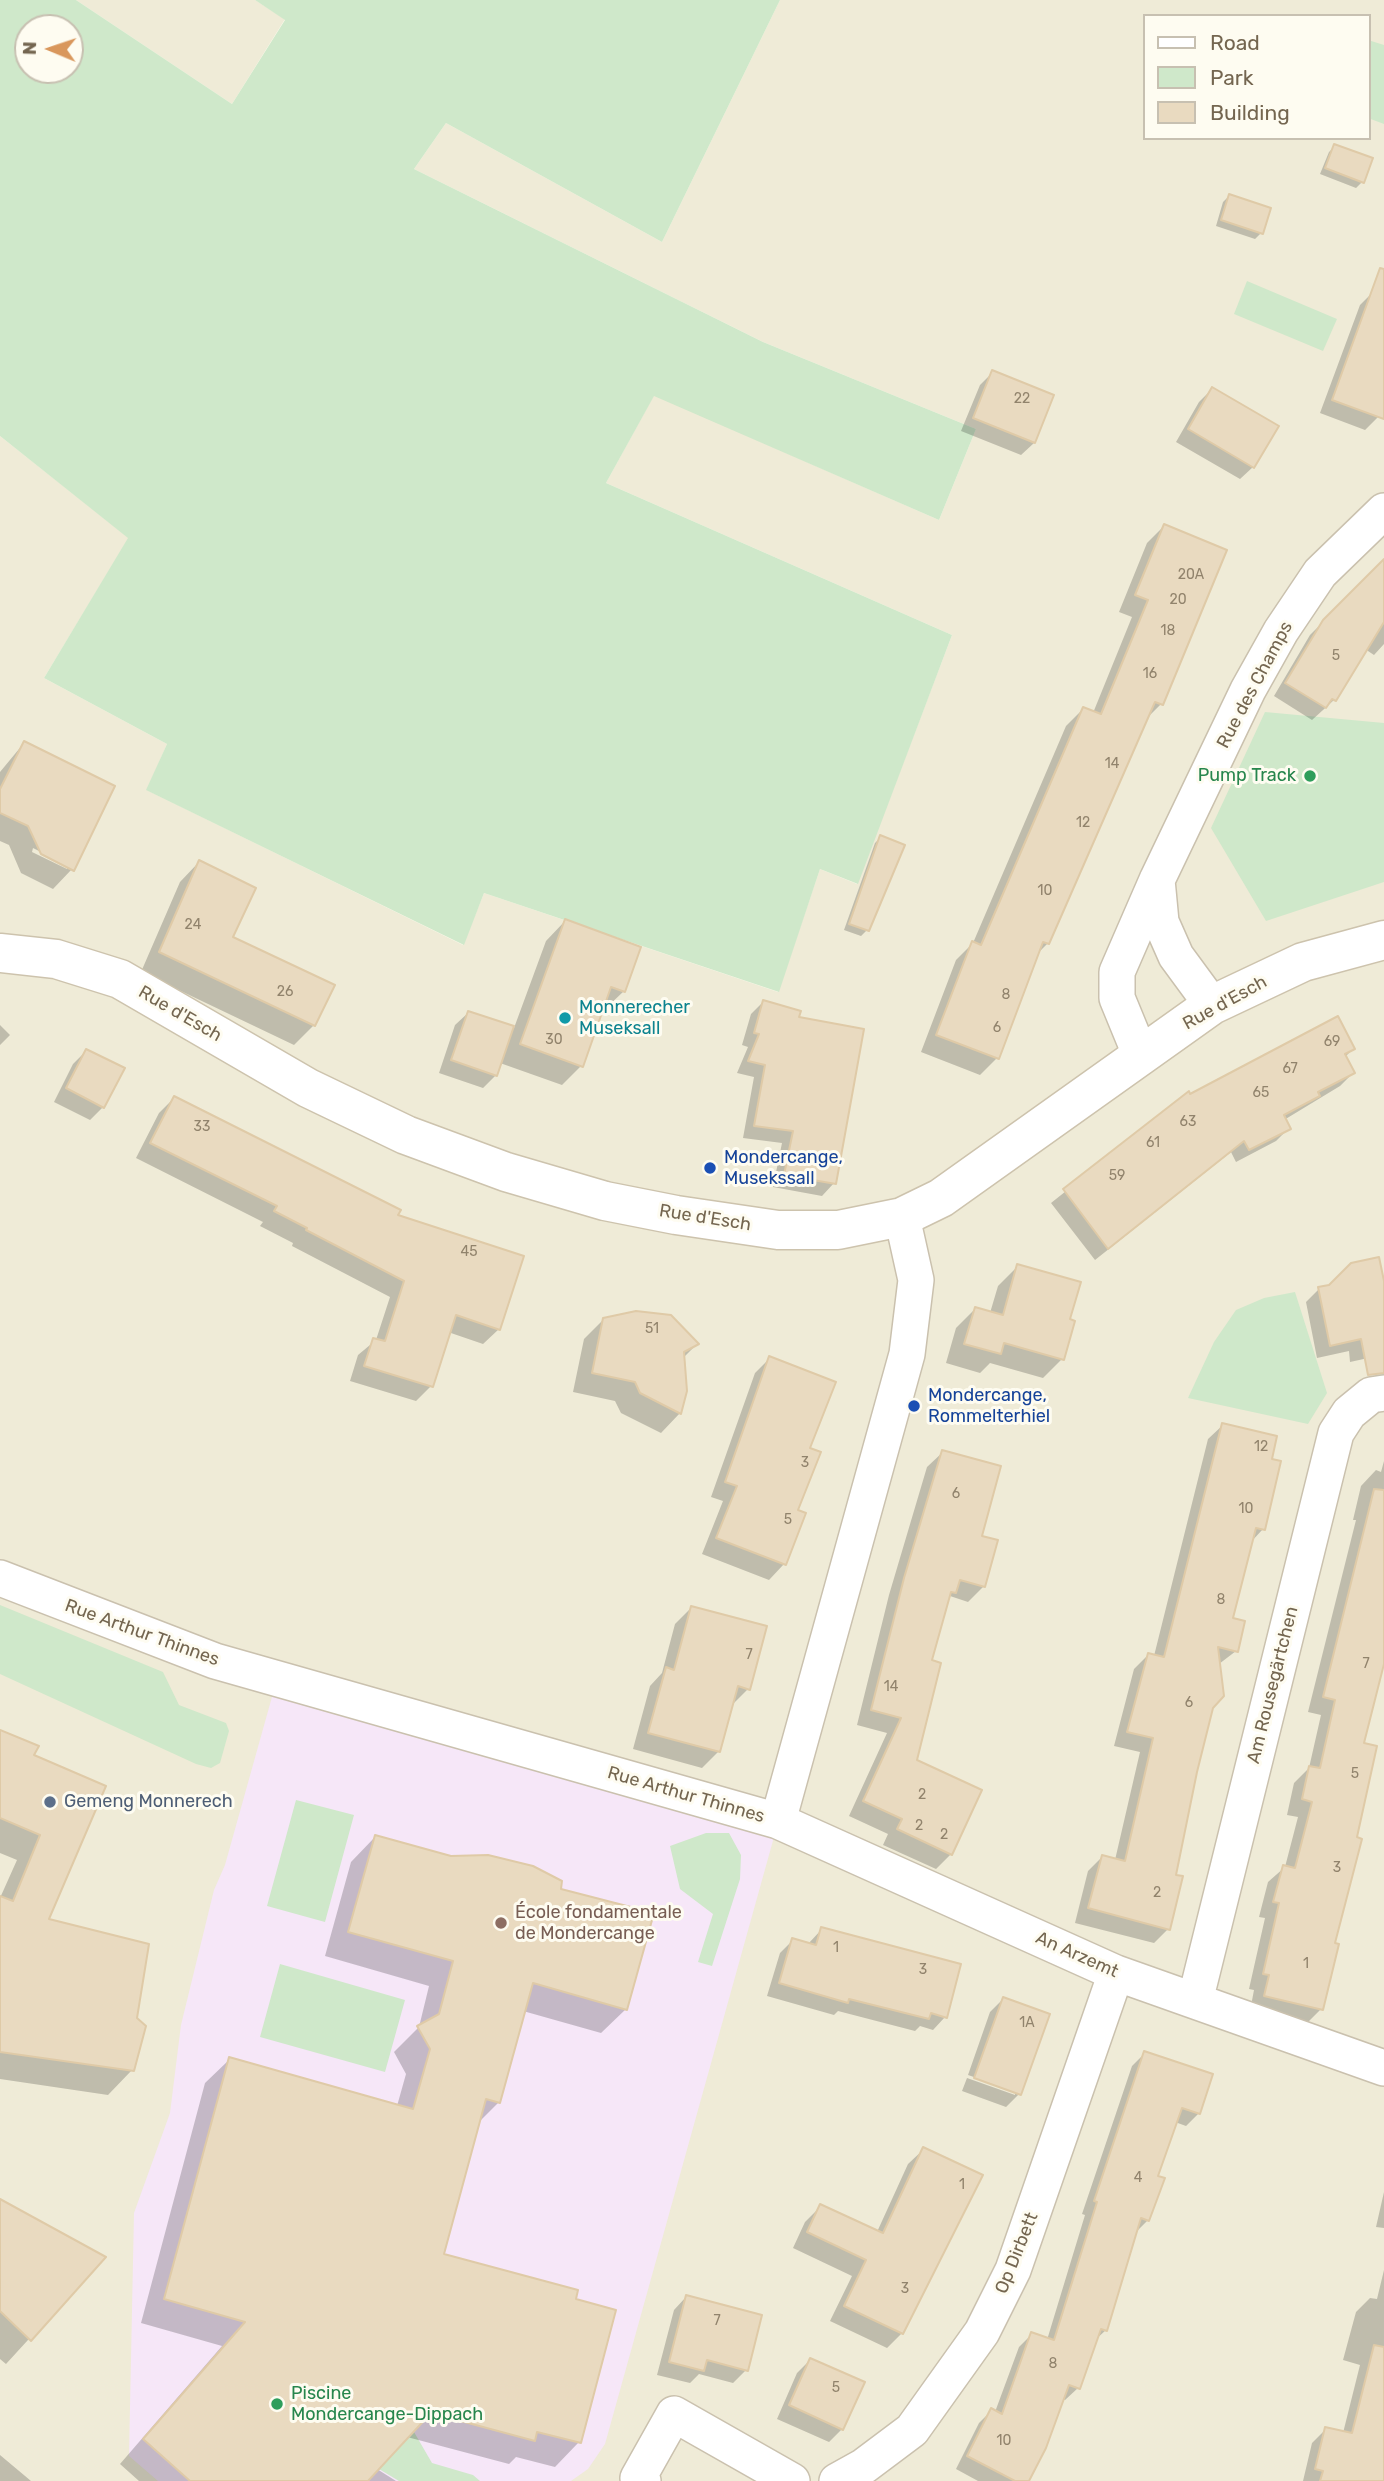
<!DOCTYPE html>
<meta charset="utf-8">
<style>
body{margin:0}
#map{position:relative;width:1384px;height:2481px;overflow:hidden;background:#fbf9eb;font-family:Rubik,sans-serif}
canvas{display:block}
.legend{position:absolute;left:1143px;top:14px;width:228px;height:126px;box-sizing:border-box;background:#fefcf1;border:2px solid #c7c0b1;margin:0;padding:9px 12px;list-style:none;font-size:21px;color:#746650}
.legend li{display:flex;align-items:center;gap:14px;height:35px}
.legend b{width:35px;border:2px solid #c7c0b1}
.north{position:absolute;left:14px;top:14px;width:70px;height:70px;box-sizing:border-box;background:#fefcf1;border:2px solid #c7c0b1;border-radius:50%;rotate:272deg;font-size:19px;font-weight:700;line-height:28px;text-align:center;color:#746650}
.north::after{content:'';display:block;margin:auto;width:24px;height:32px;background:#d9975c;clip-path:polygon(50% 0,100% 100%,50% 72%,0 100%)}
</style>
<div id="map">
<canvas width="1384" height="2481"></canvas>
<ul class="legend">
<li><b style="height:9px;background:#fff"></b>Road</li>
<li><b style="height:19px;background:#cfe8ca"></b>Park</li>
<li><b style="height:19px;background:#e9dac0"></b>Building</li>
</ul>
<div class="north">N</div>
</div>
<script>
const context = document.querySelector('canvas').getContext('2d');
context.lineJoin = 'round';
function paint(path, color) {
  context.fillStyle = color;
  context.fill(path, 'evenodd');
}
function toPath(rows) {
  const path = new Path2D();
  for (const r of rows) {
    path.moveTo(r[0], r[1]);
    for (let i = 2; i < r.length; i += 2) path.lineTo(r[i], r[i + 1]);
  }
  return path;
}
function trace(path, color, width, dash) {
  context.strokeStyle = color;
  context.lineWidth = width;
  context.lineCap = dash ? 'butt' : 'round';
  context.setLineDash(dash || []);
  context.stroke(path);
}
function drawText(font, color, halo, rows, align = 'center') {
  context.font = font + ' Rubik,sans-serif';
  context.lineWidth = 6;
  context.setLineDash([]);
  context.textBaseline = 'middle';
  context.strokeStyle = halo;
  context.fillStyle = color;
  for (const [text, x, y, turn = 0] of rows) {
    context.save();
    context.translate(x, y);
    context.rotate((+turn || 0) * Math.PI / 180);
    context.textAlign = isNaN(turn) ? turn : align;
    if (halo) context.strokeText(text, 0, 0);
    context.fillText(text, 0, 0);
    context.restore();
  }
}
const residential = toPath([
 [76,0,255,0,285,19,232,104],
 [780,0,1384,0,1384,2481,0,2481,0,436,129,538,44,678,167,744,147,790,463,945,484,893,778,992,820,869,857,884,952,635,606,483,654,395,939,520,976,429,763,342,414,169,446,123,662,242],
 [1144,16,1368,16,1368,138,1144,138]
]);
const education = toPath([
 [277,1679,774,1837,605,2444,588,2469,571,2481,158,2481,129,2456,134,2213,170,2113,181,2025,214,1890,225,1865]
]);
const green = toPath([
 [0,0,76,0,232,104,285,20,255,0,780,0,662,242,446,123,414,169,763,342,976,429,939,520,654,396,606,483,952,635,858,884,820,869,779,992,484,893,464,945,146,790,167,744,44,678,128,538,0,436],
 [28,28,70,28,70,70,28,70],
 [1368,40,1384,45,1384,124,1368,118],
 [1247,281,1337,319,1323,351,1234,314],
 [1265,712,1384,723,1384,882,1266,921,1211,828],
 [1295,1292,1327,1393,1308,1424,1188,1398,1214,1342,1236,1310,1264,1298],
 [0,1605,163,1672,179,1705,226,1723,229,1731,220,1763,211,1768,196,1764,0,1674],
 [296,1800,354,1815,325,1922,267,1906],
 [706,1833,729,1833,741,1855,740,1879,712,1966,698,1962,713,1914,680,1889,670,1846],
 [280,1964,405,2000,385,2072,260,2037],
 [414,2432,432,2463,473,2475,480,2481,399,2481,379,2469]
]);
const shadow = toPath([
 [1335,146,1362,182,1356,188,1320,174,1329,152],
 [1229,196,1261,233,1255,239,1216,226,1223,202],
 [1373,292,1384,296,1384,402,1378,417,1365,430,1320,413,1360,305],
 [993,372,1052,396,1034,443,1021,455,961,431,980,385],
 [1212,389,1253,467,1240,479,1176,442,1199,402],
 [1164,526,1161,704,1146,719,1048,943,1036,955,997,1058,980,1075,921,1052,956,960,973,943,1066,726,1083,709,1093,713,1132,617,1119,612,1147,543],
 [1384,561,1384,644,1374,655,1365,649,1334,700,1312,720,1274,696,1310,635],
 [24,743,72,869,53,889,21,873,9,845,0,841,0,772],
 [33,848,67,865,67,869,32,852],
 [881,837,867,930,861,936,844,930,875,843],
 [199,862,230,938,332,986,314,1025,294,1045,141,972,180,882],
 [565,921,624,991,604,1010,601,1009,581,1066,562,1085,500,1063,496,1075,483,1088,439,1073,455,1025,468,1013,514,1028,546,941],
 [763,1002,797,1019,834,1183,822,1196,773,1187,782,1143,743,1138,754,1077,737,1073,748,1047,742,1045,751,1014],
 [0,1025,10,1035,0,1045],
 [1353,1049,1345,1057,1353,1073,1340,1086,1284,1120,1289,1128,1276,1141,1236,1162,1231,1152,1095,1260,1051,1203,1188,1094],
 [86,1051,103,1107,90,1120,54,1102,73,1064],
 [174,1098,396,1216,499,1329,483,1344,448,1332,431,1386,416,1401,350,1381,358,1355,376,1340,390,1297,292,1246,293,1243,260,1226,263,1222,136,1158,159,1113],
 [1018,1266,1068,1321,1062,1359,1043,1378,990,1363,980,1373,946,1363,956,1328,975,1309,990,1313,998,1286],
 [1319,1289,1384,1290,1382,1355,1350,1362,1349,1351,1317,1358,1306,1302],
 [604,1319,697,1344,683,1358,685,1391,680,1413,661,1433,621,1413,615,1401,573,1392,584,1339],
 [770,1358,808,1449,796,1511,804,1514,784,1564,769,1580,702,1554,723,1501,711,1497,755,1373],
 [1223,1425,1270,1460,1263,1529,1250,1543,1231,1619,1236,1651,1219,1664,1174,1876,1168,1929,1154,1943,1075,1923,1088,1871,1102,1857,1115,1860,1140,1752,1114,1746,1134,1669,1148,1655,1154,1656,1208,1439],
 [943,1452,980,1537,984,1586,968,1602,950,1596,930,1661,915,1761,951,1854,936,1869,883,1845,888,1834,849,1816,887,1733,857,1725,889,1595,927,1467],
 [1384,1461,1384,1658,1362,1744,1321,2009,1306,2024,1250,2011,1254,1990,1249,1989,1265,1918,1259,1917,1268,1882,1285,1867,1298,1817,1287,1815,1294,1783,1309,1768,1321,1715,1308,1712,1356,1520,1353,1520,1361,1486,1376,1470,1381,1472],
 [691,1608,748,1689,732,1705,718,1752,702,1768,633,1749,650,1686,662,1673,675,1624],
 [0,1732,32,1756,104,1787,47,1921,135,2019,132,2070,108,2095,0,2079,0,1898,17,1860,0,1853],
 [375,1837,559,1890,626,2009,601,2033,523,2011,499,2102,477,2124,442,2255,573,2300,579,2442,555,2467,516,2457,509,2464,407,2437,377,2469,396,2481,139,2481,120,2464,222,2346,141,2323,205,2083,230,2059,397,2106,406,2074,394,2052,419,2027,429,1986,325,1956,351,1862],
 [822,1929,945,2017,933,2030,920,2026,915,2031,838,2011,834,2015,767,1996,780,1953,793,1940,808,1944],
 [1003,1999,1019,2094,1006,2107,962,2091,967,2078,1015,2095,1015,2091,968,2075,990,2012],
 [1145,2053,1199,2113,1186,2126,1175,2122,1156,2177,1148,2220,1135,2233,1106,2330,1095,2340,1078,2388,1065,2400,1062,2399,1027,2481,978,2481,956,2469,979,2423,992,2410,995,2412,1019,2347,1032,2334,1047,2340,1085,2215,1082,2214,1132,2066],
 [924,2149,902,2333,887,2348,830,2321,852,2276,793,2248,805,2222,820,2207,877,2232,908,2164],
 [1384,2192,1384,2228,1376,2227],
 [0,2201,103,2258,6,2364,0,2359],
 [1384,2270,1384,2481,1303,2481,1312,2443,1326,2429,1343,2433,1360,2365,1343,2360,1356,2312,1370,2298,1377,2299],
 [686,2297,746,2370,733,2383,699,2374,690,2383,657,2375,674,2310],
 [810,2360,842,2429,829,2442,777,2419,797,2373],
 [0,2455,31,2481,0,2481]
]);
const building = toPath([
 [1334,144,1373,158,1364,183,1325,168,1334,144],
 [1229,194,1271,208,1263,234,1221,220,1229,194],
 [1380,268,1384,269,1384,419,1332,400,1380,268],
 [992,370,1054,395,1035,443,973,418,992,370],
 [1212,387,1279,426,1254,468,1188,429,1212,387],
 [1164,524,1227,550,1163,705,1155,702,1049,944,1043,942,999,1059,936,1035,972,941,981,945,1083,707,1101,714,1148,600,1135,595,1164,524],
 [1384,559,1384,622,1336,701,1332,699,1326,708,1285,683,1323,620,1384,559],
 [24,741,115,786,74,871,41,854,28,826,0,813,0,789,24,741],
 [880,835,905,845,869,931,849,924,880,835],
 [199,860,256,888,233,937,335,985,315,1026,159,952,199,860],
 [565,919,641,947,625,992,611,987,583,1067,520,1044,565,919],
 [763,1000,801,1011,799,1017,864,1029,836,1184,784,1175,793,1131,754,1126,765,1065,748,1061,759,1034,754,1033,763,1000],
 [468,1011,514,1026,497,1076,451,1060,468,1011],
 [1338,1016,1355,1049,1345,1054,1355,1073,1318,1092,1320,1096,1284,1115,1291,1129,1249,1150,1244,1141,1108,1249,1063,1189,1189,1091,1190,1094,1338,1016],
 [86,1049,125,1068,104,1108,66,1088,86,1049],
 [174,1096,401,1210,398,1215,524,1256,500,1330,456,1315,433,1387,364,1366,373,1338,385,1341,404,1281,306,1230,307,1228,274,1211,277,1206,150,1143,174,1096],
 [1379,1257,1384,1281,1384,1373,1368,1375,1361,1339,1330,1346,1318,1287,1329,1285,1351,1263,1379,1257],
 [1017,1264,1081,1282,1070,1319,1075,1321,1064,1360,1004,1343,1001,1354,964,1344,975,1307,1003,1315,1017,1264],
 [636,1311,671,1315,699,1344,684,1352,687,1391,681,1414,640,1393,635,1382,592,1373,603,1318,636,1311],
 [769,1356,836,1382,810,1448,821,1452,798,1510,806,1513,786,1565,716,1538,737,1486,725,1482,769,1356],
 [1222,1423,1277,1436,1272,1459,1281,1461,1265,1530,1256,1528,1233,1618,1245,1621,1238,1652,1218,1647,1224,1696,1213,1708,1197,1772,1176,1875,1183,1876,1170,1930,1088,1908,1102,1855,1125,1861,1153,1738,1127,1732,1148,1653,1164,1657,1222,1423],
 [942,1450,1001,1466,982,1536,998,1540,985,1587,960,1580,956,1593,951,1592,932,1660,941,1663,917,1760,982,1790,952,1855,897,1829,902,1819,863,1801,901,1718,871,1710,904,1578,942,1450],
 [1374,1489,1384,1490,1384,1664,1364,1743,1377,1746,1357,1837,1362,1839,1335,1943,1339,1944,1323,2010,1264,1996,1269,1975,1263,1974,1279,1903,1273,1902,1283,1865,1295,1868,1312,1802,1302,1799,1309,1766,1320,1768,1335,1700,1323,1697,1374,1489],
 [691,1606,767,1626,750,1690,738,1686,720,1752,648,1733,666,1667,674,1670,691,1606],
 [0,1730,39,1746,34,1755,106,1786,49,1919,149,1944,137,2018,146,2026,134,2071,0,2052,0,1896,13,1901,40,1835,0,1818,0,1730],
 [375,1835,451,1856,488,1855,533,1866,562,1881,561,1889,654,1913,627,2010,533,1983,500,2103,486,2099,444,2254,578,2290,576,2299,616,2310,581,2443,537,2432,535,2441,431,2413,368,2481,190,2481,143,2439,245,2322,164,2299,229,2057,413,2109,430,2049,417,2026,439,2014,453,1961,348,1932,375,1835],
 [821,1927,961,1964,947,2018,931,2013,929,2019,849,1999,848,2003,779,1983,792,1938,816,1945,821,1927],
 [1003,1997,1050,2014,1021,2095,974,2078,1003,1997],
 [1144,2051,1213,2074,1200,2114,1182,2108,1158,2176,1165,2178,1149,2221,1141,2218,1107,2331,1101,2329,1080,2389,1069,2385,1046,2448,1029,2481,1015,2481,967,2456,991,2408,1002,2414,1031,2332,1054,2340,1097,2202,1094,2201,1144,2051],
 [923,2147,983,2175,903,2334,844,2306,866,2260,807,2232,820,2204,883,2233,923,2147],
 [0,2199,106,2257,31,2341,0,2311,0,2199],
 [686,2295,762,2315,748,2371,707,2360,704,2371,669,2362,686,2295],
 [1374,2345,1384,2347,1384,2481,1320,2481,1323,2471,1315,2469,1325,2427,1352,2433,1374,2345],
 [810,2358,865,2382,843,2430,789,2405,810,2358]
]);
const street = toPath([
 [1157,880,1161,922,1176,956,1212,1005],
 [1140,1054,1117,998,1117,972,1157,880,1248,690,1281,631,1320,573,1384,511],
 [0,1578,215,1661,778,1821,1116,1973,1384,2068],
 [778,1821,907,1354,916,1280,902,1217],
 [1195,2001,1336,1433,1349,1413,1371,1395,1384,1393],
 [643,2481,638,2478,674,2414,792,2481],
 [837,2481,864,2466,912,2430,982,2332,1013,2270,1116,1973]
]);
const secondary = toPath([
 [0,953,56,959,120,979,308,1088,406,1135,506,1172,605,1201,676,1215,778,1230,838,1230,902,1217,941,1198,1212,1005,1303,962,1384,940]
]);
const markers = [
 [1310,776,7,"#2e9e5b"],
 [565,1018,7,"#0f9aa8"],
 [710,1168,7,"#1a4fb4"],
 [914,1406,7,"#1a4fb4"],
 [50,1802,7,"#5c6f8a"],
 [501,1923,7,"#8d6e63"],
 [277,2404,7,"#2e9e5b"]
];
const numberNames = [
 ["22",1022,399],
 ["20A",1191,575],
 ["20",1178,600],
 ["18",1168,631],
 ["5",1336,656],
 ["16",1150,674],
 ["14",1112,764],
 ["12",1083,823],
 ["10",1045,891],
 ["24",193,925],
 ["26",285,992],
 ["8",1006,995],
 ["6",997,1028],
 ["30",554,1040],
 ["69",1332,1042],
 ["67",1290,1069],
 ["65",1261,1093],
 ["63",1188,1122],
 ["33",202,1127],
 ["61",1153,1143],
 ["59",1117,1176],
 ["45",469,1252],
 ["51",652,1329],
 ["12",1261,1447],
 ["3",805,1463],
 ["6",956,1494],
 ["10",1246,1509],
 ["5",788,1520],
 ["8",1221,1600],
 ["7",749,1655],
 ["7",1366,1664],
 ["14",891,1687],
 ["6",1189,1703],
 ["5",1355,1774],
 ["2",922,1795],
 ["2",919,1826],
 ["2",944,1835],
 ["3",1337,1868],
 ["2",1157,1893],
 ["1",836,1948],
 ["1",1306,1964],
 ["3",923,1970],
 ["1A",1027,2023],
 ["4",1138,2178],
 ["1",962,2185],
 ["3",905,2289],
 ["7",717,2321],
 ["8",1053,2364],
 ["5",836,2388],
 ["10",1004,2441]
];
const streetNames = [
 ["Rue des Champs",1255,685,-62],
 ["Rue d'Esch",1225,1003,-29],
 ["Rue d'Esch",180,1014,30],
 ["Rue d'Esch",705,1218,9],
 ["Rue Arthur Thinnes",142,1633,20],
 ["Am Rousegärtchen",1273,1685,-76],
 ["Rue Arthur Thinnes",686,1795,16],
 ["An Arzemt",1077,1955,24],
 ["Op Dirbett",1017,2253,-68]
];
const leisureNames = [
 ["Pump Track",1296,776],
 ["Piscine",291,2394,"left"],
 ["Mondercange-Dippach",291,2415,"left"]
];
const cultureNames = [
 ["Monnerecher",579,1008],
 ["Museksall",579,1029]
];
const transitNames = [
 ["Mondercange,",724,1158],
 ["Musekssall",724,1179],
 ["Mondercange,",928,1396],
 ["Rommelterhiel",928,1417]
];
const serviceNames = [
 ["Gemeng Monnerech",64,1802]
];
const educationNames = [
 ["École fondamentale",515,1913],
 ["de Mondercange",515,1934]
];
paint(residential, '#efebd7');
paint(education, '#f6e7f8');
paint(green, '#cfe8ca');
paint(shadow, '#0003');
paint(building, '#e9dac0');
trace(building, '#dfcaa7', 2);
trace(street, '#cac1ae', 38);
trace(secondary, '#cdc3ad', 41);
trace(street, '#fff', 35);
trace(secondary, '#fff', 38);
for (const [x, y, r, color] of markers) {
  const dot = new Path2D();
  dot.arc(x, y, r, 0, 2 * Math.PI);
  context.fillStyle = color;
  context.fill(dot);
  trace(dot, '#fefcf1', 2.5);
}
drawText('14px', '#91836c', null, numberNames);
drawText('18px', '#746650', '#fefcf1', streetNames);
drawText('18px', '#27864d', '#fefcf1', leisureNames, 'right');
drawText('18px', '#0d838f', '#fefcf1', cultureNames, 'left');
drawText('18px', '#164399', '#fefcf1', transitNames, 'left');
drawText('18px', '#4e5e75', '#fefcf1', serviceNames, 'left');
drawText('18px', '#785e54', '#fefcf1', educationNames, 'left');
</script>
